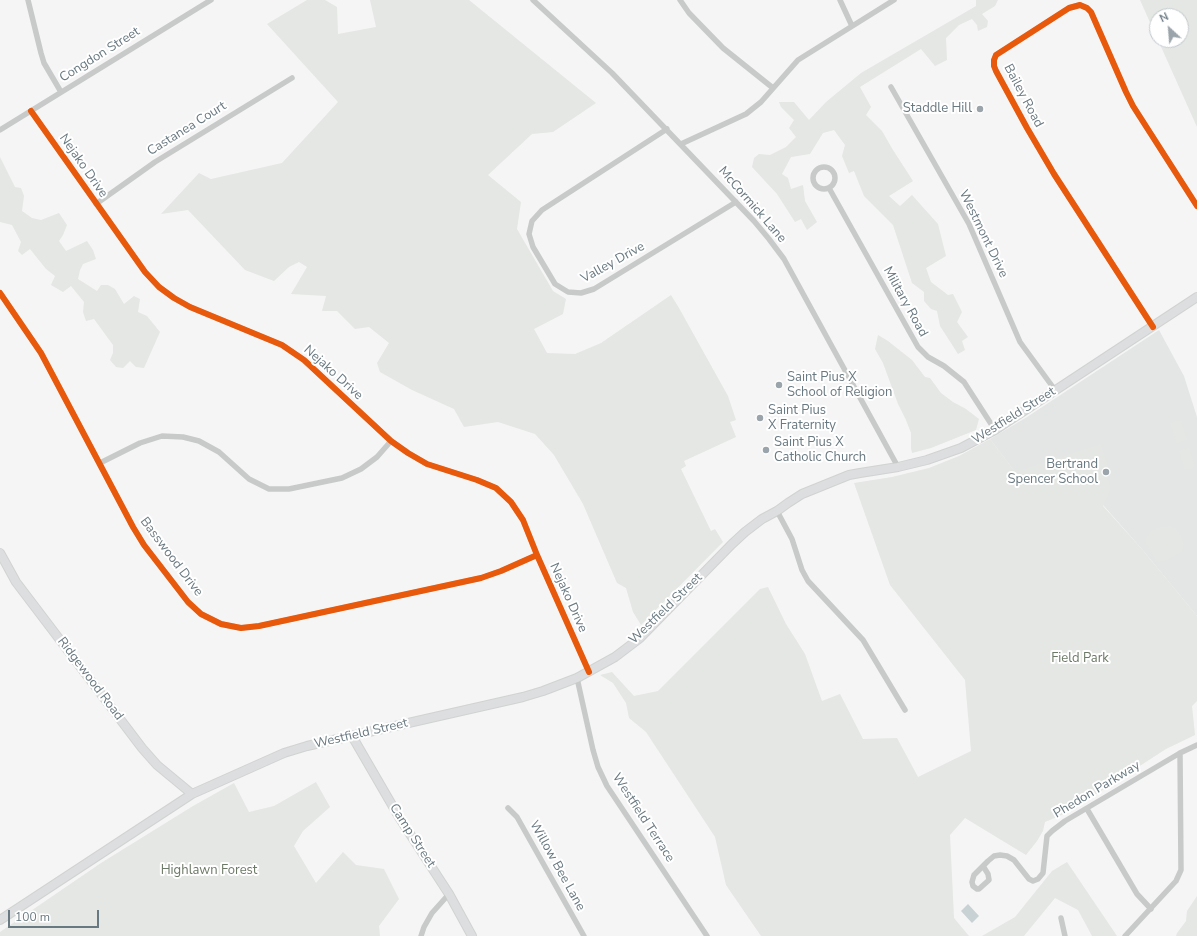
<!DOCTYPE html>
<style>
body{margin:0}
#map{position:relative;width:1197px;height:936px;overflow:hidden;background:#f5f5f5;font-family:"Nunito Sans",sans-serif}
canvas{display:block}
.north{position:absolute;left:1149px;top:8px;width:40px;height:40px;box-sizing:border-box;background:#fff;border:1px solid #c3c9cd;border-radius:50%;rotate:334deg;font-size:11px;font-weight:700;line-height:16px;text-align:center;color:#697981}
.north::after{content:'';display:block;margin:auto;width:14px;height:18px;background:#9aa4aa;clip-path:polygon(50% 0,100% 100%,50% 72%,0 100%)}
.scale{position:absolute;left:8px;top:910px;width:91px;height:18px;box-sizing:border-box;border:2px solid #697981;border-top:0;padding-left:5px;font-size:12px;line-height:14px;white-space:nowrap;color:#697981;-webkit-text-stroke:3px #fff;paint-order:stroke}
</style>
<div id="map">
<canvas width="1197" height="936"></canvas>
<div class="north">N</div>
<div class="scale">100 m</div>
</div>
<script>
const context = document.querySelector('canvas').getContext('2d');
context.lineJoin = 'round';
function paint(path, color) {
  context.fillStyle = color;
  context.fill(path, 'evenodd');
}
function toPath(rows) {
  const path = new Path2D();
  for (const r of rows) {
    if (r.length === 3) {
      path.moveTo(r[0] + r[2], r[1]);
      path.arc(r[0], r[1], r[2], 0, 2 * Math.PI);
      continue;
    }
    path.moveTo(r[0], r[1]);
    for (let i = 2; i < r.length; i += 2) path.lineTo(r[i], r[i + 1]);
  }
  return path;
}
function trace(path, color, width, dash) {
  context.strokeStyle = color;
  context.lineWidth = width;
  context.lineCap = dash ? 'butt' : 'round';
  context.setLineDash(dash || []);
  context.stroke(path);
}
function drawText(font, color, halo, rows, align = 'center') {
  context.font = font + ' "Nunito Sans",sans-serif';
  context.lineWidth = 4;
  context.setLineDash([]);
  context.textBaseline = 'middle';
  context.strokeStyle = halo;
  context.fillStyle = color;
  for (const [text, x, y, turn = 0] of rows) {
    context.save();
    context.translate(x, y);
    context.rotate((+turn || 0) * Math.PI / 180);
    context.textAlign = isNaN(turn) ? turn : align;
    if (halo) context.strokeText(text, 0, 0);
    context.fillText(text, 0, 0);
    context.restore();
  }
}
const built = toPath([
 [1159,330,1184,376,1197,417,1197,616,1141,548,1103,505,1018,476,990,439,1027,417]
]);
const green = toPath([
 [307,0,325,0,337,7,338,34,376,27,370,0,469,0,596,103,553,132,532,134,488,175,521,202,517,229,553,291,566,299,563,314,534,329,547,353,575,354,601,343,671,295,679,308,728,396,736,420,730,422,736,437,684,461,686,466,681,469,711,531,715,529,723,542,641,625,633,612,626,588,617,583,583,504,554,455,535,434,498,422,464,427,454,409,412,390,380,372,377,363,389,343,369,327,355,329,337,311,322,311,326,296,291,294,307,267,299,262,289,267,274,281,245,270,188,210,161,214,199,173,211,179,282,163,338,102,267,24],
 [976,0,998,0,995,6,982,14,988,21,987,27,978,31,977,25,972,19,959,25,946,38,947,60,935,66,921,49,860,87,871,107,866,115,882,131,893,150,913,181,889,196,900,206,912,195,938,224,946,256,926,268,931,282,948,295,953,294,962,312,957,322,968,337,962,341,965,350,958,354,940,326,937,311,931,309,924,301,924,292,912,283,893,225,864,196,854,171,849,173,842,156,845,145,834,130,823,133,810,154,791,157,782,174,788,178,791,189,803,185,805,201,817,222,807,230,801,219,795,222,777,194,752,167,754,158,759,154,770,155,786,147,796,137,789,128,794,120,781,107,779,102,794,102,809,120,826,102,861,73,976,6],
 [1140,0,1197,0,1197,127,1158,40,1181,40,1181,16,1157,16,1157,38],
 [0,157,15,187,21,188,24,196,22,211,32,218,41,220,59,213,67,225,63,235,59,241,66,251,87,241,93,250,96,259,83,264,80,270,78,279,97,291,101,285,108,285,115,289,124,304,134,296,140,299,138,312,147,316,160,332,144,368,136,367,130,361,123,368,116,367,110,360,113,353,113,345,94,319,86,321,83,312,84,302,71,286,63,292,51,285,55,276,46,269,30,249,22,255,18,251,21,242,12,225,0,222],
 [878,335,888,341,912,360,925,377,930,378,941,393,953,402,966,409,979,419,976,430,931,448,912,453,911,448,911,433,906,420,898,404,883,363,875,349],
 [1181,420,1187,440,1176,443,1170,423],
 [990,439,1013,469,1018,471,1101,444,1109,469,1105,470,1111,489,1103,506,1141,548,1197,616,1197,701,1192,706,1195,735,1166,749,1087,800,1064,814,1045,822,1043,831,1037,841,1026,855,965,818,950,835,954,918,969,936,761,936,726,885,715,837,646,732,629,718,626,703,613,683,600,675,612,672,634,696,658,691,760,589,768,587,786,624,805,654,822,701,840,694,863,739,897,738,918,777,971,751,965,680,890,585,854,483,892,477,929,468,959,456],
 [1189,448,1195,467,1187,469,1184,468,1179,451],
 [1164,526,1171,527,1177,530,1181,536,1184,545,1182,552,1163,562,1156,561,1146,544,1146,538,1151,531],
 [316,782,330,807,303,831,294,846,316,883,343,852,356,865,384,869,399,899,379,926,380,936,0,936,0,932,101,863,193,806,234,783,249,812,274,806],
 [1067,862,1117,936,1092,936,1078,910,1055,898,1024,936,982,936,1015,917,1052,871],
 [1197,896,1197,936,1176,936,1177,933,1186,921,1187,911]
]);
const water = toPath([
 [968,904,979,916,972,923,961,911]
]);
const street = toPath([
 [28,0,41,53,44,63,61,92],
 [533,0,612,73,754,221,769,239,784,259,898,467],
 [680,0,689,13,723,48,773,88],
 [840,0,852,26],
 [891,87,969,224,1020,342,1055,390],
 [31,111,145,272,159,287,174,298,190,307,282,345,304,360,391,441,408,453,427,464,477,480,496,488,511,502,523,520,537,555,589,672],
 [667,129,542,210,532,221,529,234,533,247,555,284,568,292,581,293,594,289,736,202],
 [0,130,211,0],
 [681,144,746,114,761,102,798,60,894,0],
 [824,178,11],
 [829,188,918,347,928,357,944,366,964,382,995,430],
 [96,204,155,162,292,78],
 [0,293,41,353,133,527,144,545,188,602,201,614,221,624,241,628,259,626,481,578,501,571,537,555],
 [1153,327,1054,174,1027,128,996,71,994,66,994,60,996,55,1069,8,1080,5,1087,8,1091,12,1126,92,1133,106,1197,206],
 [100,463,140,443,162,436,183,437,199,441,219,452,249,479,269,489,289,489,342,478,361,469,377,457,391,441],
 [777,511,792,539,802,570,808,581,863,640,905,710],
 [577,678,593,750,598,767,607,786,707,936],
 [508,808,517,817,584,936],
 [1087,809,1137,894,1151,909],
 [983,866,988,874,989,880,979,889,977,889,973,886,972,882,974,875,988,861,994,856,1000,855,1007,856,1014,860,1029,879,1033,881,1038,879,1043,873,1047,836,1052,831,1065,821,1180,753,1197,745],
 [1061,918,1065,936],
 [421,936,424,927,432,913,449,894],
 [1125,936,1176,881,1181,870,1180,753]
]);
const secondary = toPath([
 [0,553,16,582,142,748,157,765,192,794],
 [352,736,399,817,449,894,472,936],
 [0,920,192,794,284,753,307,746,523,697,543,691,577,678,615,657,640,638,732,544,745,532,762,519,777,511,788,503,802,494,849,475,860,473,898,467,927,460,961,448,995,430,1197,297]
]);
const cycleway = toPath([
 [31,111,145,272,159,287,174,298,190,307,282,345,304,360,391,441,408,453,427,464,477,480,496,488,511,502,523,520,537,555,589,672],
 [0,293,41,353,133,527,144,545,188,602,201,614,221,624,241,628,259,626,481,578,501,571,537,555],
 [1153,327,1054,174,1027,128,996,71,994,66,994,60,996,55,1069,8,1080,5,1087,8,1091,12,1126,92,1133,106,1197,206]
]);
const markers = [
 [980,109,4,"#9aa4aa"],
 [779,385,4,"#9aa4aa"],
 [760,418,4,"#9aa4aa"],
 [766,450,4,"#9aa4aa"],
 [1106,472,4,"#9aa4aa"]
];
const streetNames = [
 ["Congdon Street",100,55,-32],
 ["Bailey Road",1023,96,62],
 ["Castanea Court",187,129,-32],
 ["Nejako Drive",83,166,55],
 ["McCormick Lane",752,205,49],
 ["Westmont Drive",983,234,64],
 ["Valley Drive",613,263,-29],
 ["Military Road",905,302,61],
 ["Nejako Drive",333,373,42],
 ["Westfield Street",1014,416,-32],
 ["Basswood Drive",171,557,53],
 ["Nejako Drive",568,598,66],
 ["Westfield Street",666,609,-44],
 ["Ridgewood Road",90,679,53],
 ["Westfield Street",361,734,-13],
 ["Phedon Parkway",1097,790,-31],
 ["Westfield Terrace",643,818,57],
 ["Camp Street",412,836,57],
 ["Willow Bee Lane",557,866,61]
];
const poiNames = [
 ["Staddle Hill",972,109,"right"],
 ["Saint Pius X",787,378],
 ["School of Religion",787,393],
 ["Saint Pius",768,411],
 ["X Fraternity",768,426],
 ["Saint Pius X",774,443],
 ["Catholic Church",774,458],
 ["Bertrand",1098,465,"right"],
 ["Spencer School",1098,480,"right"]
];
const parkNames = [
 ["Field Park",1080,659],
 ["Highlawn Forest",209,871]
];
paint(built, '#e4e6e6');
paint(green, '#e4e7e3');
paint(water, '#c8d1d3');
trace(secondary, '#d1d2d2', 10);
trace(street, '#c8caca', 5.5);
trace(secondary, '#dddedf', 8);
trace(cycleway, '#e8590c', 6);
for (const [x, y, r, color] of markers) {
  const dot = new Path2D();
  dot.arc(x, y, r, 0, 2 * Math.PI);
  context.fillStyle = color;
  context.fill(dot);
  trace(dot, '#fff', 1.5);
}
drawText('13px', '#697981', '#fff', streetNames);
drawText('13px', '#697981', '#fff', poiNames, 'left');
drawText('13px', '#6d7967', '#fff', parkNames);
</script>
